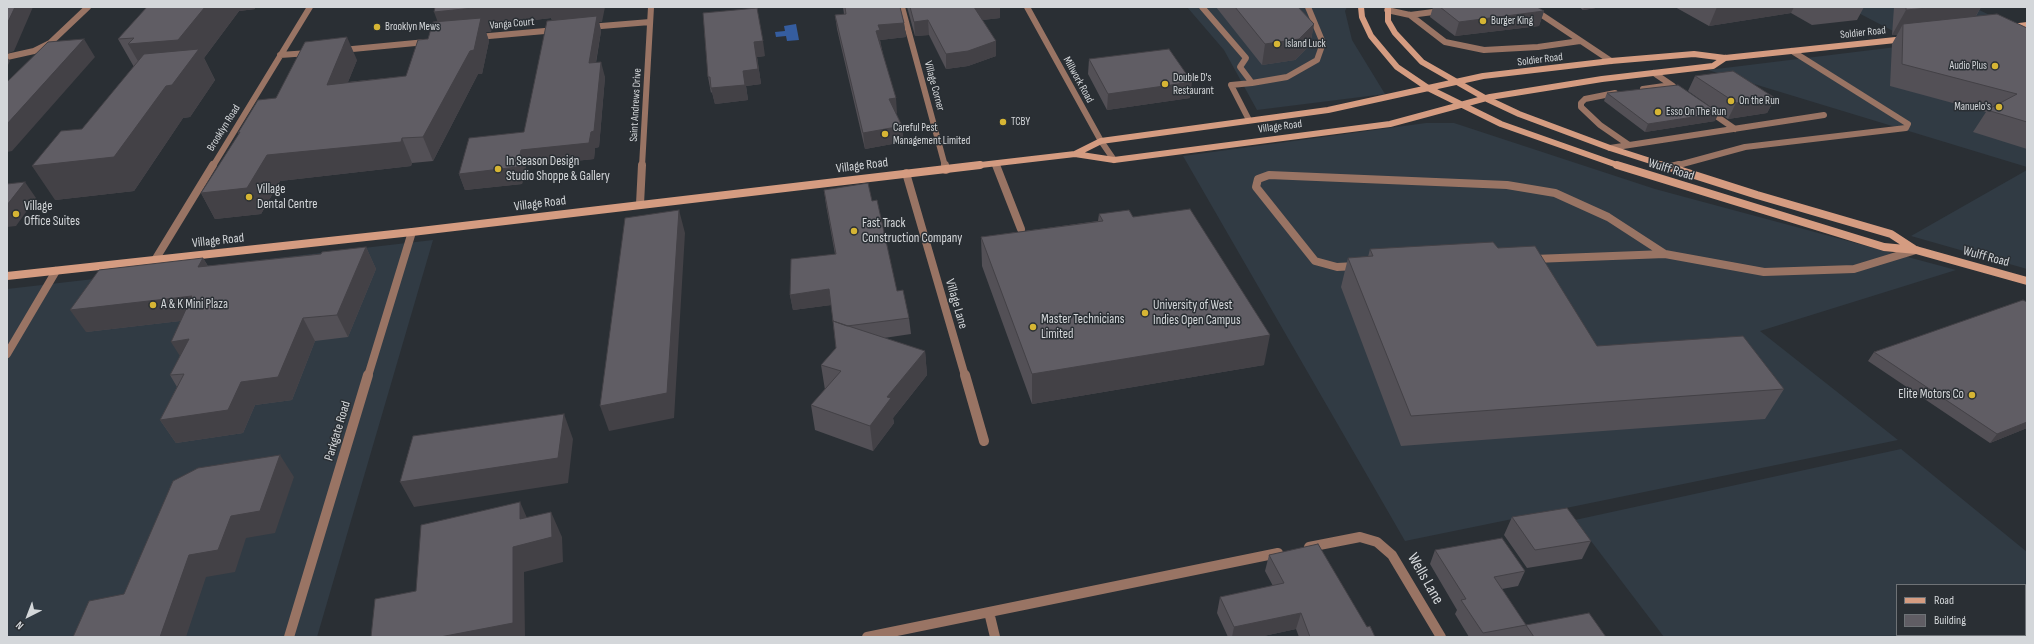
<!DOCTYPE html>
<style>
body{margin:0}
#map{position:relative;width:2034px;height:644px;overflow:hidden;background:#2a2f34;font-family:"Sofia Sans Condensed",sans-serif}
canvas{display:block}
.frame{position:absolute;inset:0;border:8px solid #d4d7da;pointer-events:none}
.legend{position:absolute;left:1896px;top:584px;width:130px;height:52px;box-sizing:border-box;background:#2a2f34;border:1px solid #6e7276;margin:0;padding:5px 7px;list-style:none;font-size:12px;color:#d4d7da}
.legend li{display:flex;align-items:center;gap:8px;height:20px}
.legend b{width:20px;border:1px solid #6e7276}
.north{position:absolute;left:8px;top:596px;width:40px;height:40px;-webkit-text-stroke:3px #2a2f34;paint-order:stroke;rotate:222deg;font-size:11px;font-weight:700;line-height:16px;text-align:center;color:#d4d7da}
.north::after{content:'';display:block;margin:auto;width:14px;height:18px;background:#d4d7da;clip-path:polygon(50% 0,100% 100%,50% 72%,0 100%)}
</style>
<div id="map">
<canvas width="2034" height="644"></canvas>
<div class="frame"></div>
<ul class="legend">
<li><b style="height:5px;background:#d59c81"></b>Road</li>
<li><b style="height:11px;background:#605d64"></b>Building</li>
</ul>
<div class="north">N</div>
</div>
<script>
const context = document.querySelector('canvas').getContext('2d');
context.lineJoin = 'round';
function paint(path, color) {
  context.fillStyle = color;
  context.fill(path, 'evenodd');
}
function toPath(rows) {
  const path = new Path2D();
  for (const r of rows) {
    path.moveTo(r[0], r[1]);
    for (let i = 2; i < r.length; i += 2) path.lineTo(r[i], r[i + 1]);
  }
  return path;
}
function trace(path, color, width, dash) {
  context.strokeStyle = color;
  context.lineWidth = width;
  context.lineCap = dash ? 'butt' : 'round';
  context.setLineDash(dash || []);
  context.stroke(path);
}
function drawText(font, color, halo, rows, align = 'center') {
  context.font = font + ' "Sofia Sans Condensed",sans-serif';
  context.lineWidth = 3;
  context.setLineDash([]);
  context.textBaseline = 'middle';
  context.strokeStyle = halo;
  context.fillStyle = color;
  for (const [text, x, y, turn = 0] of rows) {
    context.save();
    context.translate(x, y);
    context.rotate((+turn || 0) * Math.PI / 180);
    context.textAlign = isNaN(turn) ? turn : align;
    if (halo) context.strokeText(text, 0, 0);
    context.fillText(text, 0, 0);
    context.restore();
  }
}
const built = toPath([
 [1187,7,1347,7,1345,11,1352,40,1385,94,1257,110,1224,50],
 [1847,7,1973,7,2002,21,1893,31],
 [2027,31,2027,167,1708,70],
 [1426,123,1454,123,1655,189,1956,270,1760,331,1898,440,1405,541,1183,156],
 [2027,170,2027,269,1911,236],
 [433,240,317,637,7,637,7,289],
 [1901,449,2027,552,2027,637,1664,637,1575,520],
 [1897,585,2025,585,2025,635,1897,635]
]);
const water = toPath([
 [796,24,799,40,787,41,786,36,776,37,775,32,785,31,784,26]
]);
const laneFar1 = toPath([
 [1202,7,1246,58,1240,67,1252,83,1231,85,1249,120],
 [1530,7,1611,61],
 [1387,10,1410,15,1441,11],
 [1410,15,1445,42,1484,50,1538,47,1580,41],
 [1654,73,1673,86],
 [1252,83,1287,77,1317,60,1323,43,1308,7],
 [1643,89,1671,85],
 [1615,93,1585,99,1581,103,1581,107,1600,125,1629,145],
 [1709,111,1735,129],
 [1610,148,1824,115],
 [996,164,997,166],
 [1675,166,1745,147,1906,128,1908,124,1792,51]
]);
const lane = toPath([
 [996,165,1021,229],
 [1671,167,1679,165],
 [1534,259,1665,254,1764,272,1854,269,1916,250],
 [1356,266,1337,267,1315,261,1256,187,1258,179,1269,175,1507,185,1555,193,1608,217,1665,254],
 [7,354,56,271]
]);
const streetFar2 = toPath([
 [902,7,945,166],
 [1027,7,1101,141,1114,160],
 [589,27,650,22],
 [478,37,556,30],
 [342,50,426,42],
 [280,55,309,53],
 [7,57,34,51,50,43,88,7],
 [213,166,310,7],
 [642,166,651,7]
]);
const streetFar1 = toPath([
 [945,165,946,170],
 [906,173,965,376],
 [640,204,642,165],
 [155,260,213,165],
 [368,376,412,232]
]);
const street = toPath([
 [965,375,984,441],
 [1309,547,1360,537,1377,542,1392,555,1441,637],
 [989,612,995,637],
 [289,637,368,375],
 [867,637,1278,553]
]);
const secondaryFar1 = toPath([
 [1361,7,1362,17,1371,36,1397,67,1428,88,1501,124,1620,166],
 [1388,7,1388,21,1395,33,1422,62,1485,98,1519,114,1610,148,1666,166],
 [2012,27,2027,25],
 [1075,154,1101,141,1328,110,1483,76,1611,61,1694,54,1725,58,1905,39],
 [972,166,1075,154,1114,160,1390,124,1490,97,1602,79,1713,66,1725,58]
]);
const secondary = toPath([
 [1617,165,1884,247,1916,250,2027,281],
 [1663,165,1757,195,1891,234,1914,249],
 [7,276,412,232,980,165]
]);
const wall = toPath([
 [147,7,255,7,255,9,239,11,204,58,215,80,190,117,183,118,134,191,55,200,82,129,134,67,118,39],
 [435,7,602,22,599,22,601,31,596,63,605,77,599,147,595,148,594,159,526,166,522,184,465,190,459,174,524,132,552,20,551,18,492,25,491,32,486,32,489,41,482,74,478,74,433,161,412,163,411,166,280,181,261,214,215,219,201,193,239,135,238,133,276,98,357,60,348,82,406,76,438,22],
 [843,7,900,7,904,23,906,37,880,40,881,45,896,113,902,126,903,142,865,149,837,29,835,15,844,14],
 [907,7,1000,7,1000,18,982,20,996,56,968,66,946,69,929,35,915,36],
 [1216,7,1298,7,1314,24,1310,45,1295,60,1262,65],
 [1433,7,1537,7,1544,11,1539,26,1455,36,1430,17],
 [1579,7,1602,7,1583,10],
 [1675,7,1864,7,1857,20,1812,25,1791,13,1709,26],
 [1894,7,1981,7,1976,16,2027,28,2027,149,1973,132,1986,112,1890,86,1892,44,1897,35,1892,35],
 [703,13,765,56,757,57,761,84,746,86,748,100,715,104,712,92,711,93,708,77],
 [1089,59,1190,98,1107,110,1088,74],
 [1695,76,1775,98,1767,113,1728,119,1688,91],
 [1607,93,1715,121,1645,132,1604,101],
 [824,190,872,201,897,291,909,318,911,334,884,338,925,351,927,375,893,418,894,423,873,451,815,430,811,405,825,390,821,365,836,348,831,305,793,310,790,295,835,254,826,205],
 [1099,214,1133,217,1264,365,1032,404,982,266,981,237,1098,221],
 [366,247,376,269,348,337,315,341,292,400,255,405,243,433,176,443,160,420,177,387,170,375,180,356,180,321,86,332,203,258,208,266,321,254],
 [1498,248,1597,346,1784,389,1765,419,1401,446,1341,287,1348,258,1368,257,1370,249],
 [2027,302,2027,428,1990,443,1868,361,1874,352],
 [1512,517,1591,541,1582,559,1527,568,1504,535],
 [1435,550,1525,571,1518,586,1502,589,1526,625,1606,637,1469,637,1455,614,1457,610,1430,564],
 [1269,555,1367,627,1375,637,1299,637,1296,629,1259,637,1228,637,1217,613,1220,597,1273,586,1265,571],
 [1996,635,2025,635,2027,637,1994,637]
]);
const shadedWall = toPath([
 [15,7,33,7,14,51,7,54,7,24],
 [205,7,255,7,255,9,239,11,204,58,215,80,190,117,183,118,134,191,55,200,32,166,166,86,146,75,128,44],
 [483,7,605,7,602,22,599,22,601,31,593,79,554,26,551,18,492,25,491,32,486,32,489,41,482,74,478,74,433,161,423,137,443,36,434,12],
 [974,7,1000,7,1000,18,974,21],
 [1584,7,1602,7,1583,10],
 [1717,7,1794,7,1791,13,1709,26],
 [1939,7,1981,7,1969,27,1903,24,1897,35,1892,35,1906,10],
 [1544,11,1539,26,1455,36,1459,22],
 [928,20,929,35,915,36,914,22],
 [904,23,906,37,880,40,881,45,878,45,876,31,878,25],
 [1314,24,1310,45,1295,60,1262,65,1265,44],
 [347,37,357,60,337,109,327,85],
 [84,39,95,57,12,151,7,152,7,124],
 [763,41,765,56,757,57,761,84,746,86,748,100,715,104,711,88,743,71,754,42],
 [996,41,996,56,968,66,946,69,946,54],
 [7,57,10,61,7,67],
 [601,62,605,77,599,147,595,148,594,159,526,166,522,184,465,190,459,174,521,150],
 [1192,82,1190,98,1107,110,1108,94],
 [896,98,897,113,891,114,889,99],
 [1775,98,1767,113,1728,119,1736,103],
 [1719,113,1715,121,1645,132,1648,124],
 [902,126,903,142,865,149,863,133],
 [402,138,412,163,411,166,280,181,261,214,215,219,201,193,267,155],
 [25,182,36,198,16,226,7,227,7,205],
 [679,210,685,233,674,418,609,431,600,406],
 [366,247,376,269,348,337,337,315],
 [203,258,216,280,198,267],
 [829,289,831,305,793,310,790,295],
 [192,296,206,318,86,332,70,310],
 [303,318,315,341,292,400,255,405,243,433,176,443,160,420,241,382],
 [1270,335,1264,365,1032,404,1032,374],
 [189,339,185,364,171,342],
 [925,351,927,375,893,418,894,423,873,451,870,426,887,397],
 [564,414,573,439,568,483,414,507,400,482],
 [2027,422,2027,428,1990,443,1997,434],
 [280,455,294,477,275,533,246,538,235,572,206,577,186,637,160,637,189,555,231,516],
 [520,502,531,527,551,512,562,537,563,562,524,572,525,637,440,637,513,547,520,519],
 [1301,613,1296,629,1259,637,1232,637,1234,627]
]);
const building = toPath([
 [7,7,15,7,7,24,7,7],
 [147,7,205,7,178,40,128,44,134,38,118,39,147,7],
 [435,7,483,7,434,12,435,7],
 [845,7,900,7,904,23,878,25,880,30,876,31,896,98,889,99,902,126,863,133,835,15,846,14,845,7],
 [910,7,974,7,996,41,968,51,946,54,928,20,914,22,910,7],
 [1235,7,1298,7,1314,24,1299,39,1265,44,1235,7],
 [1440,7,1537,7,1544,11,1459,22,1440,7],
 [1906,7,1939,7,1906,10,1906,7],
 [757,8,763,41,754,42,758,69,743,71,745,85,711,88,710,77,708,77,703,13,757,8],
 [1997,14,2027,28,2027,122,1987,110,2017,94,1902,64,1903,24,1997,14],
 [597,16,589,63,601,62,594,131,591,132,589,143,521,150,517,167,459,174,469,138,524,132,547,21,597,16],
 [481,18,474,50,470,51,423,137,402,138,401,142,267,155,247,188,201,193,240,132,238,133,258,100,276,98,305,42,347,37,327,85,406,76,418,40,428,39,433,22,481,18],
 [84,39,7,124,7,82,48,42,84,39],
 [199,49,172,85,166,86,114,157,32,166,61,131,82,129,144,54,199,49],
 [1169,49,1192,82,1108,94,1089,59,1169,49],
 [1733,71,1775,98,1736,103,1695,76,1733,71],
 [1678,85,1719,113,1648,124,1607,93,1678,85],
 [25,182,7,205,7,184,25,182],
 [868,183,872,201,877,200,897,291,903,290,909,318,847,326,833,321,829,289,790,295,791,259,836,254,824,190,868,183],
 [1190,209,1270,335,1032,374,981,237,1103,221,1099,214,1129,210,1133,217,1190,209],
 [679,210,667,393,600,406,625,218,679,210],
 [1493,242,1498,248,1535,246,1597,346,1743,336,1784,389,1411,416,1348,258,1373,256,1370,249,1493,242],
 [366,247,337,315,303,318,278,377,241,382,228,410,160,420,184,374,170,375,189,339,171,342,192,296,70,310,99,270,203,258,198,267,321,254,322,252,366,247],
 [2023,300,2027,302,2027,422,1997,434,1874,352,2023,300],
 [833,321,925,351,887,397,891,398,870,426,811,405,841,371,821,365,836,348,833,321],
 [564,414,558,458,400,482,413,436,564,414],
 [280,455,260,511,231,516,218,550,189,555,160,637,73,637,89,601,124,594,173,481,198,468,280,455],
 [520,502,520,519,551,512,552,537,513,547,513,623,440,637,371,637,375,599,416,591,421,525,520,502],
 [1567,508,1591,541,1535,550,1512,517,1567,508],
 [1502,538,1525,571,1494,577,1526,625,1483,633,1461,600,1466,599,1435,550,1502,538],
 [1318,544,1367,627,1370,626,1375,637,1310,637,1301,613,1234,627,1220,597,1284,583,1269,555,1318,544],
 [1589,613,1606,637,1534,637,1526,625,1589,613],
 [2025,621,2027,621,2027,637,2006,637,2004,635,2025,635,2025,621]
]);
const markers = [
 [1483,21,4,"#d6b534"],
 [377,27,4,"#d6b534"],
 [1277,44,4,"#d6b534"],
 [1995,66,4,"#d6b534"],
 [1165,84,4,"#d6b534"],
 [1731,101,4,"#d6b534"],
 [1999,107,4,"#d6b534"],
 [1658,112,4,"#d6b534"],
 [1003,122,4,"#d6b534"],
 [885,134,4,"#d6b534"],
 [498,169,4,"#d6b534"],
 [249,197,4,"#d6b534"],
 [16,214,4,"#d6b534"],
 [854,231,4,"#d6b534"],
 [153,305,4,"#d6b534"],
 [1145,313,4,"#d6b534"],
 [1033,327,4,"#d6b534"],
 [1972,395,4,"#d6b534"]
];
const farPoinames = [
 ["Burger King",1491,21],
 ["Brooklyn Mews",385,27],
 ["Island Luck",1285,44],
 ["Audio Plus",1987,66,"right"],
 ["Double D's",1173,78],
 ["Restaurant",1173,91],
 ["On the Run",1739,101],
 ["Manuelo's",1991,107,"right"],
 ["Esso On The Run",1666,112],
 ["TCBY",1011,122],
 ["Careful Pest",893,128],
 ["Management Limited",893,141]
];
const farStreetnames = [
 ["Vanga Court",512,24,-5],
 ["Soldier Road",1863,33,-6],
 ["Soldier Road",1540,60,-7],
 ["Millwork Road",1078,80,61],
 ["Village Corner",934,86,75],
 ["Saint Andrews Drive",636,105,-87],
 ["Village Road",1280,127,-7],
 ["Brooklyn Road",224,128,-58]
];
const poiNames = [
 ["In Season Design",506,162],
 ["Studio Shoppe & Gallery",506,177],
 ["Village",257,190],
 ["Dental Centre",257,205],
 ["Village",24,207],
 ["Office Suites",24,222],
 ["Fast Track",862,224],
 ["Construction Company",862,239],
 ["A & K Mini Plaza",161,305],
 ["University of West",1153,306],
 ["Indies Open Campus",1153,321],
 ["Master Technicians",1041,320],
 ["Limited",1041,335],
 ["Elite Motors Co",1964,395,"right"]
];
const streetNames = [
 ["Village Road",862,166,-7],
 ["Wulff Road",1671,170,17],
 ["Village Road",540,204,-7],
 ["Village Road",218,241,-6],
 ["Wulff Road",1986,257,15],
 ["Village Lane",956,304,74],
 ["Parkgate Road",338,431,-73]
];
const nearStreetnames = [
 ["Wells Lane",1425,579,60]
];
paint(built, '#313b44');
paint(water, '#355d9f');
trace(laneFar1, '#997464', 6);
trace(lane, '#997464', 8);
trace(streetFar2, '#997464', 6);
trace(streetFar1, '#997464', 8);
trace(street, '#997464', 10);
trace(secondaryFar1, '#d59c81', 6);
trace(secondary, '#d59c81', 8);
paint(wall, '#535056');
paint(shadedWall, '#434146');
paint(building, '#605d64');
trace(building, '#434146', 1);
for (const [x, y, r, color] of markers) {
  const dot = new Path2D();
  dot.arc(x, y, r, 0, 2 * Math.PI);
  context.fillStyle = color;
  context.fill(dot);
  trace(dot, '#2a2f34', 1.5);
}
drawText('11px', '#d4d7da', '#2a2f34', farPoinames, 'left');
drawText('11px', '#d4d7da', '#2a2f34', farStreetnames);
drawText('13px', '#d4d7da', '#2a2f34', poiNames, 'left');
drawText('13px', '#d4d7da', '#2a2f34', streetNames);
drawText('16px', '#d4d7da', '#2a2f34', nearStreetnames);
</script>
